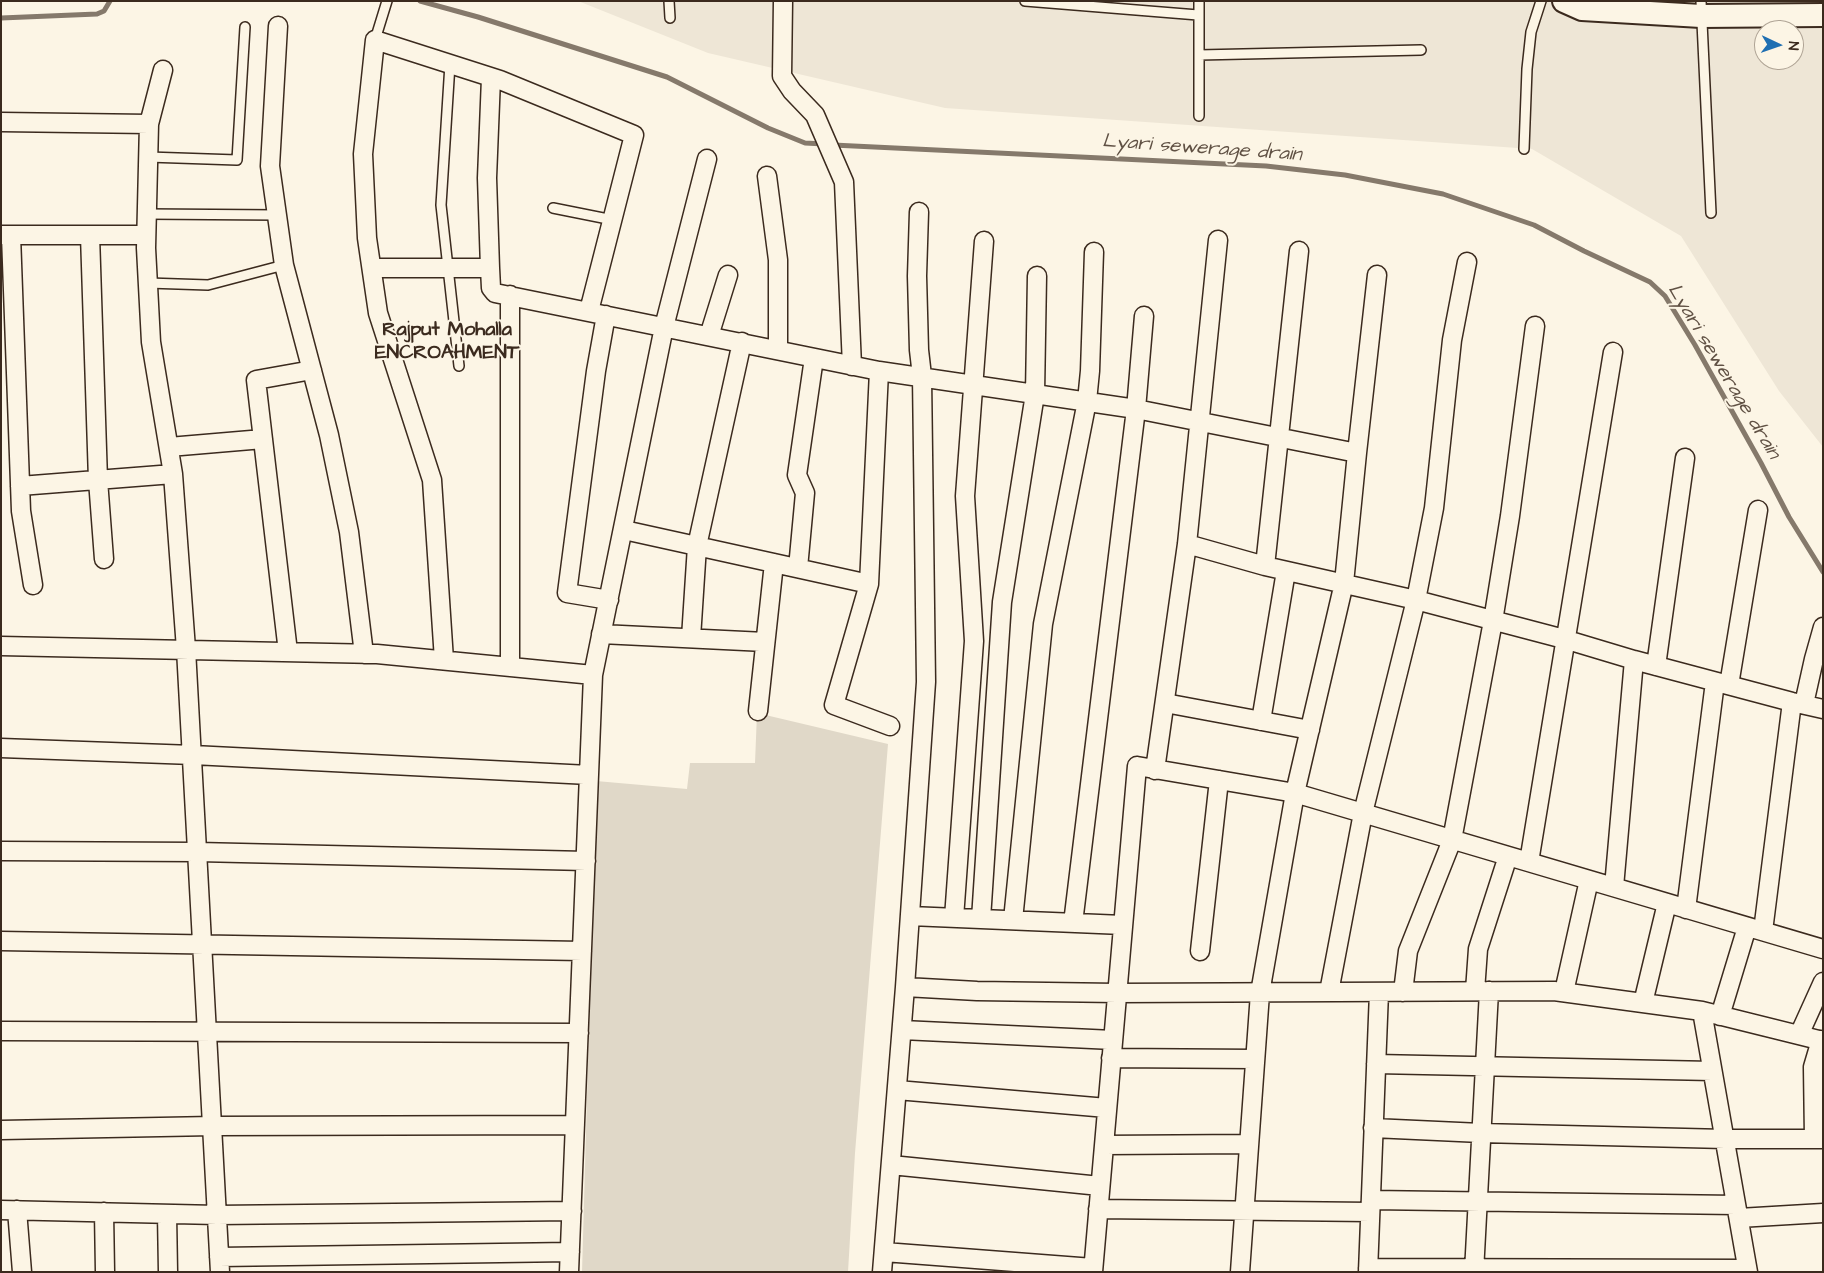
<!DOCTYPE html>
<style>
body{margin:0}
#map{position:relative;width:1824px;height:1273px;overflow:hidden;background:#fcf5e5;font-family:"Architects Daughter",sans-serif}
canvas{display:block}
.frame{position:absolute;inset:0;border:2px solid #3b2a1e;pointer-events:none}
.north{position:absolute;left:1754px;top:20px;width:50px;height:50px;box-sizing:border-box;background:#fcf5e5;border:1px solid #afa495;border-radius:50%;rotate:93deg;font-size:14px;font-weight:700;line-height:20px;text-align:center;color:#3b2a1e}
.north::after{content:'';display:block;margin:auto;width:18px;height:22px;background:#1f6fb2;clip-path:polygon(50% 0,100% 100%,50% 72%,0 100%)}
</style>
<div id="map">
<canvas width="1824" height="1273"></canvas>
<div class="frame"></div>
<div class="north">N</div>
</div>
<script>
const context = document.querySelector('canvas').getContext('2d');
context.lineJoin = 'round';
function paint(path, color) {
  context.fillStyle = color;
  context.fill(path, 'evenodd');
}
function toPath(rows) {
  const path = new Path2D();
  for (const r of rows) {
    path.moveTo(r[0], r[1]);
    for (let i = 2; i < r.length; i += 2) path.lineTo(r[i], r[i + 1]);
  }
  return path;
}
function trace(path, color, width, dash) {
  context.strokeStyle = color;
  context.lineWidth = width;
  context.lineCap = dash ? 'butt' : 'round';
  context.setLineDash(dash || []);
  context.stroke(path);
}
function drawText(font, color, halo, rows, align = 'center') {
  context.font = font + ' "Architects Daughter",sans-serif';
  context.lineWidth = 4;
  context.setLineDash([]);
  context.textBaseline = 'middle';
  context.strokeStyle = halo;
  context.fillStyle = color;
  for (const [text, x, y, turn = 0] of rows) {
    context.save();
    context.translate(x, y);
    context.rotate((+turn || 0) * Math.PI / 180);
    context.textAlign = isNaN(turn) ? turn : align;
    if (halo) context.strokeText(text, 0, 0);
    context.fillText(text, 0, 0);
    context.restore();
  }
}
const built = toPath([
 [578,1,1823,1,1823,447,1779,391,1681,236,1532,149,945,108,708,53],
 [1764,30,1794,30,1794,60,1764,60]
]);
const green = toPath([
 [757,713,888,744,855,1153,848,1272,582,1272,596,781,687,789,690,763,755,763]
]);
const stream = toPath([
 [420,1,478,17,667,77,768,128,805,143,824,144],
 [1,18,97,14,104,11,110,1],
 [833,145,1266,166,1345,175,1443,194,1534,225,1584,251,1650,282,1665,296,1695,345,1761,463,1789,517,1823,572]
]);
const service = toPath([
 [669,1,670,18],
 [1025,1,1198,15],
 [1199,1,1199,116],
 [1701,1,1711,213],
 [375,40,387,1],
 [1199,55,1421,50],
 [450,64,441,205,459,366],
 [1524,149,1527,69,1531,32,1541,1],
 [148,157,237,160,245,27],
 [553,208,613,220],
 [147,214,277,215],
 [148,283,208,285,284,265]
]);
const minor = toPath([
 [783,1,782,76,792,91,815,115,844,182,852,366],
 [278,26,270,166,284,265,329,435,349,532,364,654],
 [163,70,149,124,146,248,151,342,173,474,186,649,220,1272],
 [1,122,149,124],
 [767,176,778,260,778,350],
 [1,235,146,235],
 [11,235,21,511,33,585],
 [90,235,98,480,104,559],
 [372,268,490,268,491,288,495,293,879,371,1136,409,1357,453],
 [490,268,487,178,491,78],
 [606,315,596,371,567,593,609,600],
 [709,336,728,275],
 [879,371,869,584,834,705,890,726],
 [169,447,263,439],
 [20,486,173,474],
 [624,530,869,584],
 [1187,544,1265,566,1416,600,1564,639,1634,660,1792,702,1823,709],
 [1265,566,1299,251],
 [798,568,805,493,797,475,814,358],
 [601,634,765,642],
 [691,638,697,546,742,342],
 [1,646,377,654,593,675],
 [288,652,256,380,312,370],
 [444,660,432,480,378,313,367,238,363,154,375,40,500,80,634,135,589,311],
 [510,666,510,295],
 [1656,666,1685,458],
 [1729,685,1758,510],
 [1165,703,1310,730],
 [1804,704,1814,659,1823,627],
 [758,711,774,563],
 [1261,721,1286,571],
 [1,748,193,755,589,775],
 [1155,770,1187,544,1218,240],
 [1,851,198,852,586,861],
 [1529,862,1613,352],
 [1614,887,1634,660],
 [1686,909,1715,682],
 [910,916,1123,925],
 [954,918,974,641,965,496,984,241],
 [981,919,1002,602,1035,394,1037,276],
 [1013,920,1043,624,1087,401,1090,371,1094,252],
 [1073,923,1136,409,1144,316],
 [1763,931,1792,702],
 [1,941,582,951],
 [1200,951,1219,780],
 [905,987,977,991,1117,993,1554,991,1702,1011,1823,1041],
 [1475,991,1478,949,1508,856],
 [1329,992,1363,813,1416,600,1434,508,1452,340,1467,262],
 [1403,992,1408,951,1452,840,1493,621,1510,516,1535,326],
 [1564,992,1589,880],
 [1643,1003,1667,903],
 [1702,1011,1748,1272],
 [1720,1016,1747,927],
 [902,1030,1113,1040],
 [1,1031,579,1033],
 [1799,1035,1823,982],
 [1111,1058,1255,1059],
 [1376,1064,1712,1071],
 [897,1090,1107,1108],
 [1373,1128,1481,1133,1725,1139,1823,1139],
 [1,1130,213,1126,575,1125],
 [1814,1139,1813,1067,1821,1040],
 [1104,1145,1249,1144],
 [891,1165,1100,1186],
 [1371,1200,1736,1205],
 [1098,1209,1370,1212],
 [1,1210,217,1215,572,1211],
 [17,1210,22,1272],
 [104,1212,105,1272],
 [167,1214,168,1272],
 [1739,1218,1823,1213],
 [884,1252,1093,1268],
 [219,1257,570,1252],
 [1368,1268,1747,1269],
 [569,1272,593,675,664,327,707,159],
 [882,1272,905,987,926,682,922,376,919,350,917,276,919,212],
 [1093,1272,1137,766,1295,793,1823,949],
 [1240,1272,1260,993,1295,793,1344,583,1357,453,1377,275],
 [1368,1272,1379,992],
 [1474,1272,1489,991]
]);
const tertiary = toPath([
 [1564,1,1582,9,1701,16,1823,15]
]);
const waterNames = [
 ["Lyari sewerage drain",1202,149,4],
 ["Lyari sewerage drain",1723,372,59]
];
const neighbourhoodNames = [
 ["Rajput Mohalla",447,331],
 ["ENCROAHMENT",447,354]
];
paint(built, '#eee6d6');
paint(green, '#e0d8c8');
trace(stream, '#85796b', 5);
trace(service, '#3b2a1e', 12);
trace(minor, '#3b2a1e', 21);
trace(tertiary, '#3b2a1e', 26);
trace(service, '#fcf5e5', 9);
trace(minor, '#fcf5e5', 18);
trace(tertiary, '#fcf5e5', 22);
drawText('italic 20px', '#605144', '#fcf5e5', waterNames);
drawText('bold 20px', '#3b2a1e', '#fcf5e5', neighbourhoodNames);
</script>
